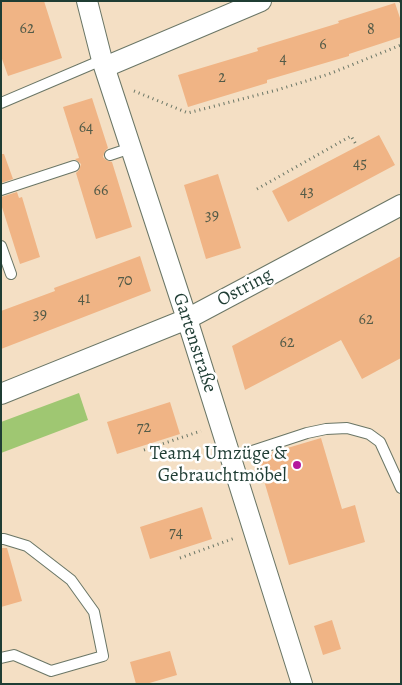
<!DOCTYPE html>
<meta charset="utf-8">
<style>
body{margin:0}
#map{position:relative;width:402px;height:685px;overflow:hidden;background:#f4dfc4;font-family:Alegreya,serif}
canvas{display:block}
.frame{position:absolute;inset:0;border:2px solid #1f3d34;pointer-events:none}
</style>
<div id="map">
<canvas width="402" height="685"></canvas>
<div class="frame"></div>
</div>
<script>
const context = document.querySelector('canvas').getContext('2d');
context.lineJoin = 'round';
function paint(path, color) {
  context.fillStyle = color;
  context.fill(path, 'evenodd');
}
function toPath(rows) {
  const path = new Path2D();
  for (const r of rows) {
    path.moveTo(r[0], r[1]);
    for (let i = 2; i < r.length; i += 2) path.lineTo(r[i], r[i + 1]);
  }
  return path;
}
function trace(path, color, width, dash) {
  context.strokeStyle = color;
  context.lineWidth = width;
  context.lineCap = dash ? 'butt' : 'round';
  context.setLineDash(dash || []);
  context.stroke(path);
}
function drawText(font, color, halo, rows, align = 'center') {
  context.font = font + ' Alegreya,serif';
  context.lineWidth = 5;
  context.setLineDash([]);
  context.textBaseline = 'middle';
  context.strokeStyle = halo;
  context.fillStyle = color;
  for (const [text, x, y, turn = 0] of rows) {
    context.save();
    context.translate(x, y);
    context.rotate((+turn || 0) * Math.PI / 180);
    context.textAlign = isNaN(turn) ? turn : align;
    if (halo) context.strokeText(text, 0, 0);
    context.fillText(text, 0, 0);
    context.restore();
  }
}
const green = toPath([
 [79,393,88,420,1,453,1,422]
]);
const building = toPath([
 [1,1,44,1,62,58,8,76,1,56],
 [395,3,401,21,401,37,349,54,349,56,267,80,267,83,188,107,178,75,258,51,257,48,339,23,338,21],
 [92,98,108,148,105,151,103,157,106,160,112,162,132,227,96,239,76,173,79,170,81,164,75,159,79,158,63,107],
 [379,135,395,165,288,222,272,191],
 [1,154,4,154,13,179,1,183],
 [218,174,241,248,206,259,184,185],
 [17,192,19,198,22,197,40,257,20,264,1,204,1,197],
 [140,256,151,291,1,349,1,311,55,291,54,288],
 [401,256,401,358,362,379,341,340,245,390,232,346],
 [170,402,180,434,117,454,107,422],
 [321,438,342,509,355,505,365,542,289,565,257,457],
 [202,507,212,539,150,559,140,527],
 [1,548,7,548,22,601,1,607],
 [332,620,341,649,323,655,314,626],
 [170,651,177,675,146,684,136,684,130,662]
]);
const path = toPath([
 [400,1,401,2],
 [134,91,188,113,277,90,329,74,401,45],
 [257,189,351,136,357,146],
 [144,450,201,431],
 [180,558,235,538]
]);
const lane = toPath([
 [1,103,102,60],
 [110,155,131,148],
 [1,190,74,166],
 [1,246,11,274],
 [231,458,307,433,326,429,347,428,369,434,380,442,401,488],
 [1,539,4,539,27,546,71,580,94,612,103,656,51,671,14,655,1,658]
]);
const street = toPath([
 [87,1,102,60,187,319,302,684],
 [105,67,261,1],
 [1,394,187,319,401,205]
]);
const markers = [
 [297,465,5,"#b5179e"]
];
const numberNames = [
 ["62",27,29],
 ["8",371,30],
 ["6",323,45],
 ["4",283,59],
 ["2",222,78],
 ["64",86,128],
 ["45",360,164],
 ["66",101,191],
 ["43",307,192],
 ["39",212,216],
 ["70",125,281],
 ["41",84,299],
 ["39",40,315],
 ["62",366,320],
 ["62",287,343],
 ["72",144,428],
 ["74",176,533]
];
const streetNames = [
 ["Ostring",245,288,-28],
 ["Gartenstraße",194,343,72]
];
const poiNames = [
 ["Team4 Umzüge &",287,454],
 ["Gebrauchtmöbel",287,476]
];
paint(green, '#9fc772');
paint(building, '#f0b485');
trace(lane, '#6a7666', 12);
trace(street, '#6a7666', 22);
trace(path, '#6a7666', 3, [1, 4]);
trace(lane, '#fff', 10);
trace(street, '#fff', 20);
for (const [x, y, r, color] of markers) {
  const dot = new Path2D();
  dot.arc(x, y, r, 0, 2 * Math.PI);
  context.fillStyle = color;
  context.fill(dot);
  trace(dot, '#fff', 2);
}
drawText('16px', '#535b48', null, numberNames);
drawText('19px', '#1f3d34', '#fff', streetNames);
drawText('19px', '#1f3d34', '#fff', poiNames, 'right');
</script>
